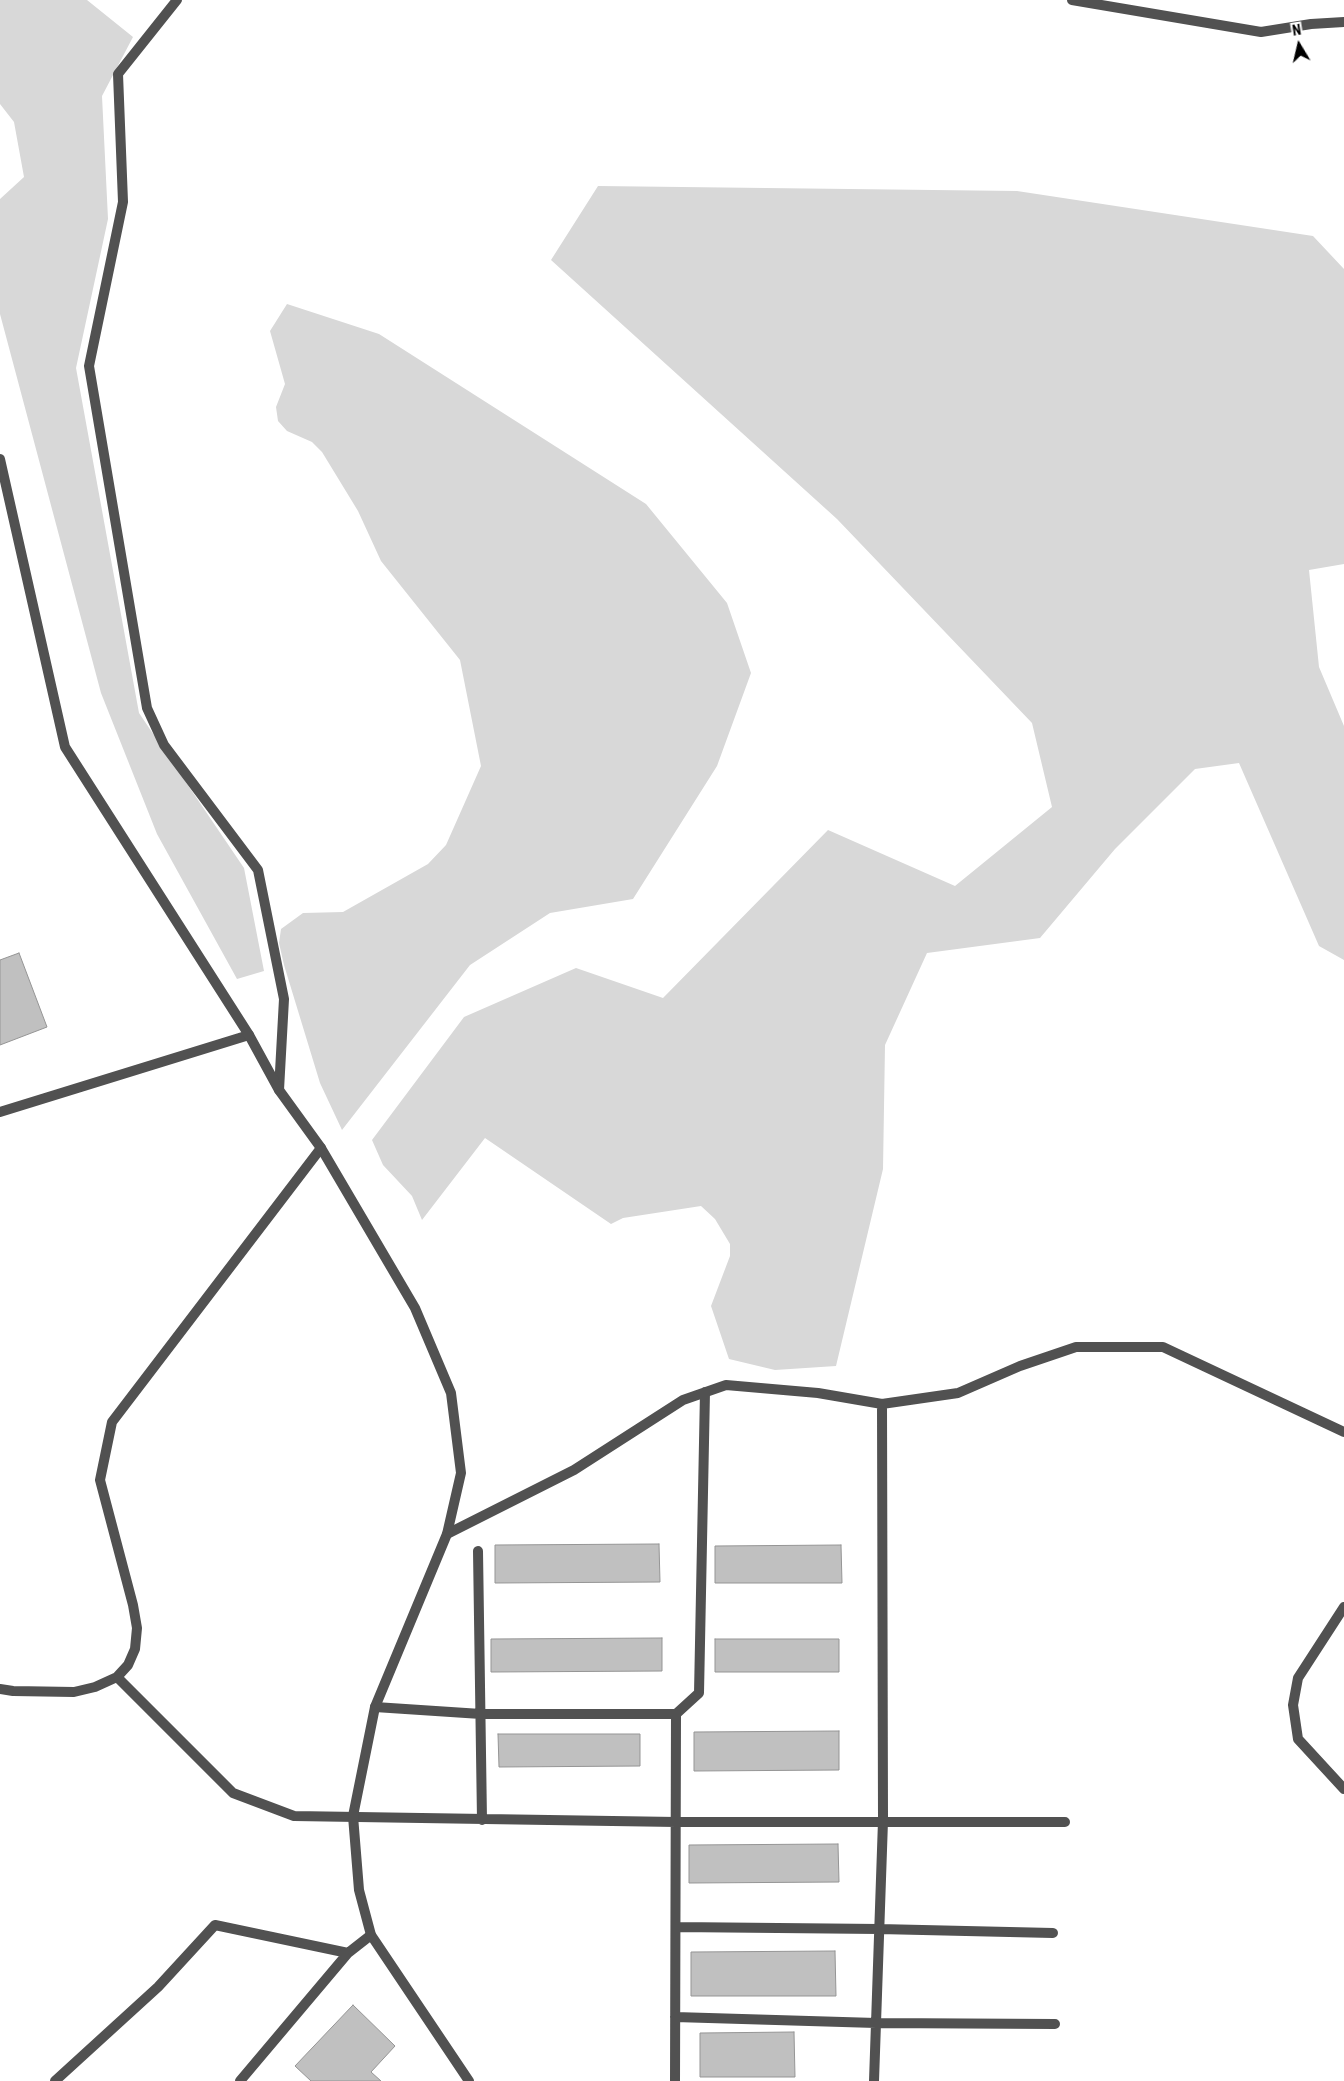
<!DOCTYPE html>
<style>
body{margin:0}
#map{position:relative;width:1344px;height:2081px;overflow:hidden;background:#fff;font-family:"Roboto Condensed",sans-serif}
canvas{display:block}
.north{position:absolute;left:1274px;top:20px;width:50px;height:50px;-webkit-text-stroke:4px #fff;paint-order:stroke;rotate:351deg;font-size:14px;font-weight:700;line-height:20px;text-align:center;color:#000}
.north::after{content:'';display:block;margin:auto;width:18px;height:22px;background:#000;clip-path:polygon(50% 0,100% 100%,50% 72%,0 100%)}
</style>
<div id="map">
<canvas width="1344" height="2081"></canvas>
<div class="north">N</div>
</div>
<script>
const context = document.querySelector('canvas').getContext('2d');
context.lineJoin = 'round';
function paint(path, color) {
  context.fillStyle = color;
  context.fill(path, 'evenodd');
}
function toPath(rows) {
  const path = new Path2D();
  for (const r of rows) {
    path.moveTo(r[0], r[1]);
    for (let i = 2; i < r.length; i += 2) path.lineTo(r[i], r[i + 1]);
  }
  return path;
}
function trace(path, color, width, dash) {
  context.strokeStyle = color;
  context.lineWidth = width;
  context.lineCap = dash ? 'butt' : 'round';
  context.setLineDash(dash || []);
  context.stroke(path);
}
const green = toPath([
 [0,0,87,0,133,37,102,96,108,219,76,368,139,713,244,868,264,971,237,979,157,834,101,693,0,314,0,199,24,177,14,122,0,104],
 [598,186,1017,191,1313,236,1344,269,1344,564,1309,570,1319,667,1344,726,1344,960,1319,946,1239,763,1195,769,1115,849,1040,938,927,953,885,1045,883,1169,836,1366,775,1370,729,1359,711,1306,730,1256,730,1244,715,1219,701,1206,623,1218,611,1224,485,1138,422,1220,412,1196,383,1165,372,1140,464,1017,576,968,663,998,828,830,955,886,1052,807,1032,723,837,519,551,260],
 [287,304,379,334,646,504,727,603,751,673,717,766,633,899,550,913,470,965,342,1130,320,1083,284,965,279,943,281,929,303,913,343,912,428,864,446,845,481,766,460,660,381,561,358,511,322,452,312,442,287,431,278,421,276,407,285,384,270,331]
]);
const building = toPath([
 [19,953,47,1027,0,1045,0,960,19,953],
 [659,1544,660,1582,495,1583,495,1545,659,1544],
 [841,1545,842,1583,715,1583,715,1546,841,1545],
 [662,1638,662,1671,491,1672,491,1639,662,1638],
 [715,1639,839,1639,839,1672,715,1672,715,1639],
 [839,1731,839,1770,694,1771,694,1732,839,1731],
 [498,1734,640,1734,640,1766,499,1767,498,1734],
 [838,1844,839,1882,689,1883,689,1845,838,1844],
 [835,1951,836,1996,691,1996,691,1952,835,1951],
 [353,2005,395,2046,371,2072,381,2081,311,2081,295,2066,353,2005],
 [794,2032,795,2077,700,2077,700,2033,794,2032]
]);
const minor = toPath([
 [177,0,118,74,123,202,89,366,147,708,164,745,258,870,284,999,279,1090],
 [1072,0,1261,32,1311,24,1344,22],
 [0,1112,249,1035],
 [447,1534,574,1470,683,1400,726,1385,818,1393,882,1404,958,1393,1020,1366,1076,1347,1163,1347,1344,1432],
 [478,1551,482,1820],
 [1344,1607,1298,1678,1293,1705,1298,1739,1344,1789],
 [117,1677,233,1793,294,1816,676,1822,1065,1822],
 [0,1689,13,1691,74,1692,95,1687,117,1677,128,1665,135,1649,137,1628,133,1605,100,1480,112,1422,321,1148],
 [375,1707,481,1714,676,1714],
 [676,1927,879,1929,1053,1933],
 [675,2017,876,2023,1055,2024],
 [55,2081,158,1987,215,1925,348,1953],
 [240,2081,348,1953,371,1935],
 [675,2081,676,1714,699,1693,705,1392],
 [874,2081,883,1821,882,1404]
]);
const tertiary = toPath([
 [0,459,65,747,249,1035,279,1090,321,1148,415,1308,451,1393,461,1473,447,1534,375,1707,353,1816,359,1890,371,1935,469,2081]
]);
paint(green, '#d8d8d8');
paint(building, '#c0c0c0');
trace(building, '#959595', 1);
trace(minor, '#515151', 10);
trace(tertiary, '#515151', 10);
</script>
